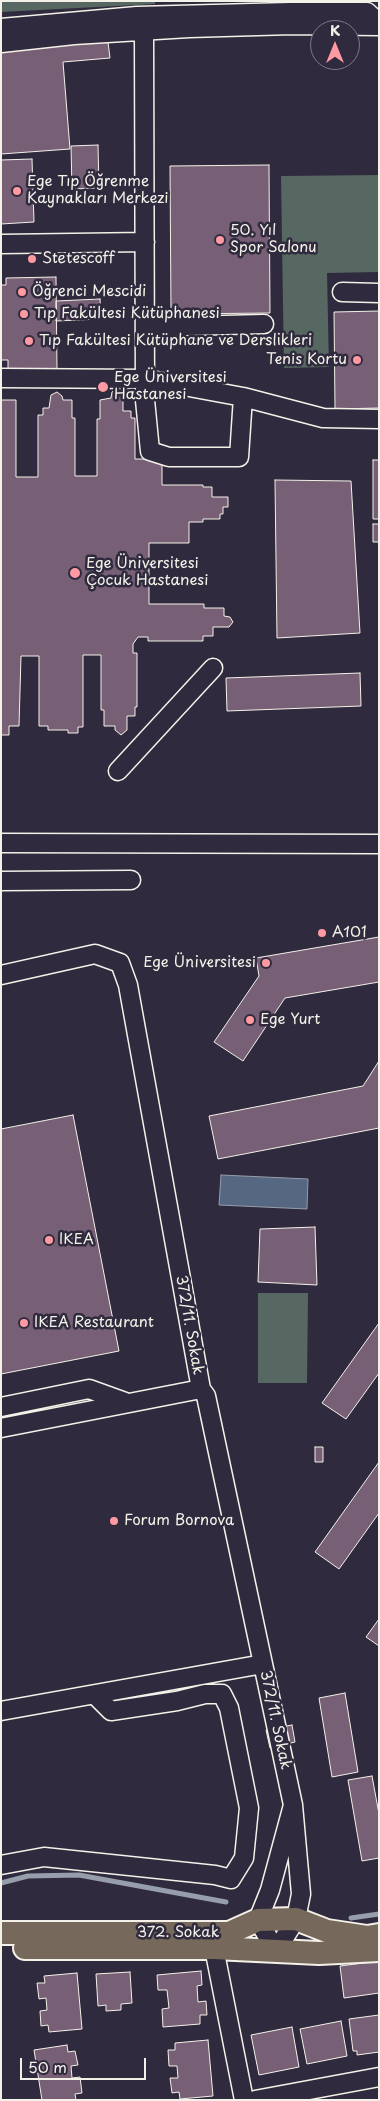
<!DOCTYPE html>
<meta charset="utf-8">
<style>
body{margin:0}
#map{position:relative;width:380px;height:2101px;overflow:hidden;background:#2f2a3d;font-family:"Playpen Sans",sans-serif}
canvas{display:block}
.frame{position:absolute;inset:0;border:2px solid #f4f1e8;pointer-events:none}
.north{position:absolute;left:310px;top:20px;width:50px;height:50px;box-sizing:border-box;background:#2f2a3d;border:1px solid #7e7a81;border-radius:50%;rotate:0deg;font-size:14px;font-weight:700;line-height:20px;text-align:center;color:#f4f1e8}
.north::after{content:'';display:block;margin:auto;width:18px;height:22px;background:#ff9aa2;clip-path:polygon(50% 0,100% 100%,50% 72%,0 100%)}
.scale{position:absolute;left:20px;top:2058px;width:126px;height:22px;box-sizing:border-box;border:2px solid #f4f1e8;border-top:0;padding-left:6px;font-size:15px;line-height:18px;white-space:nowrap;color:#f4f1e8;-webkit-text-stroke:4px #2f2a3d;paint-order:stroke}
</style>
<div id="map">
<canvas width="380" height="2101"></canvas>
<div class="frame"></div>
<div class="north">K</div>
<div class="scale">50 m</div>
</div>
<script>
const context = document.querySelector('canvas').getContext('2d');
context.lineJoin = 'round';
function paint(path, color) {
  context.fillStyle = color;
  context.fill(path, 'evenodd');
}
function toPath(rows) {
  const path = new Path2D();
  for (const r of rows) {
    path.moveTo(r[0], r[1]);
    for (let i = 2; i < r.length; i += 2) path.lineTo(r[i], r[i + 1]);
  }
  return path;
}
function trace(path, color, width, dash) {
  context.strokeStyle = color;
  context.lineWidth = width;
  context.lineCap = dash ? 'butt' : 'round';
  context.setLineDash(dash || []);
  context.stroke(path);
}
function drawText(font, color, halo, rows, align = 'center') {
  context.font = font + ' "Playpen Sans",sans-serif';
  context.lineWidth = 5;
  context.setLineDash([]);
  context.textBaseline = 'middle';
  context.strokeStyle = halo;
  context.fillStyle = color;
  for (const [text, x, y, turn = 0] of rows) {
    context.save();
    context.translate(x, y);
    context.rotate((+turn || 0) * Math.PI / 180);
    context.textAlign = isNaN(turn) ? turn : align;
    if (halo) context.strokeText(text, 0, 0);
    context.fillText(text, 0, 0);
    context.restore();
  }
}
const green = toPath([
 [1,1,155,1,155,4,1,12],
 [379,175,379,272,327,273,329,367,284,368,281,176],
 [258,1293,308,1293,307,1383,258,1383]
]);
const water = toPath([
 [221,1175,308,1179,307,1209,219,1205,221,1175]
]);
const stream = toPath([
 [1,1883,28,1876,79,1875,226,1902],
 [351,1918,379,1914]
]);
const building = toPath([
 [108,42,110,58,63,62,70,149,1,154,1,50,108,42],
 [98,145,99,188,72,189,71,146,98,145],
 [32,159,34,222,1,224,1,160,32,159],
 [269,165,270,313,171,314,170,166,269,165],
 [56,277,57,369,8,369,8,360,1,360,1,285,6,285,6,278,56,277],
 [100,299,101,319,56,321,56,301,100,299],
 [379,311,379,408,335,409,334,312,379,311],
 [117,389,123,393,123,411,131,411,131,418,135,418,135,459,162,459,162,485,203,485,203,487,212,487,212,497,228,497,228,507,223,507,223,514,220,514,220,519,203,519,203,522,189,522,189,543,149,543,149,604,204,604,204,608,224,608,224,616,230,617,233,622,229,627,213,627,213,636,203,636,203,641,148,641,148,637,138,637,133,644,133,653,137,653,137,707,135,707,135,716,127,716,127,730,121,735,115,730,115,726,104,726,104,710,101,710,101,655,83,655,83,727,78,727,78,733,68,733,68,730,48,730,48,726,39,726,39,656,21,656,19,726,9,726,9,735,1,735,1,400,16,400,16,477,38,477,38,415,43,415,43,408,49,408,51,395,57,392,62,396,63,400,72,400,72,418,75,418,75,476,97,476,97,419,100,419,100,400,111,398,112,392,117,389],
 [373,460,379,460,379,519,373,519,373,460],
 [275,480,351,481,360,633,277,638,275,480],
 [373,524,379,524,379,542,373,542,373,524],
 [360,673,361,706,227,711,226,678,360,673],
 [379,937,379,982,285,998,243,1061,214,1042,259,976,256,958,379,937],
 [379,1061,379,1128,218,1159,209,1116,363,1086,379,1061],
 [73,1115,119,1351,1,1374,1,1129,73,1115],
 [315,1227,317,1285,258,1282,260,1229,315,1227],
 [379,1323,379,1373,346,1419,322,1403,379,1323],
 [315,1447,323,1447,323,1462,315,1462,315,1447],
 [379,1462,379,1513,339,1569,315,1552,379,1462],
 [379,1619,379,1646,366,1637,379,1619],
 [345,1693,358,1772,332,1777,319,1698,345,1693],
 [292,1725,295,1742,270,1748,266,1730,292,1725],
 [372,1776,379,1814,379,1858,362,1861,348,1780,372,1776],
 [379,1961,379,1993,344,1998,340,1966,379,1961],
 [201,1971,202,1985,197,1986,198,2002,206,2001,207,2015,200,2015,200,2024,163,2027,162,2009,169,2008,167,1990,158,1990,157,1975,201,1971],
 [130,1972,132,2003,121,2004,121,2010,106,2011,106,2005,98,2006,96,1974,130,1972],
 [77,1973,82,2029,49,2032,48,2025,41,2026,40,2011,47,2010,46,1998,39,1999,37,1983,45,1983,44,1976,77,1973],
 [379,2015,379,2052,357,2055,357,2051,353,2051,349,2019,379,2015],
 [341,2021,347,2056,307,2064,300,2029,341,2021],
 [292,2027,299,2067,259,2075,251,2035,292,2027],
 [208,2040,213,2096,180,2099,179,2092,172,2093,170,2078,178,2078,177,2066,169,2066,168,2050,175,2050,175,2043,208,2040],
 [67,2045,68,2052,75,2051,78,2065,71,2066,72,2078,80,2077,82,2093,75,2094,76,2100,42,2100,34,2050,67,2045]
]);
const minor = toPath([
 [1,28,137,16,290,12,367,12,379,23],
 [144,31,145,400,150,451,169,457,239,457,243,397],
 [1,43,74,35,189,28,292,25,379,26],
 [1,244,145,242],
 [342,292,379,293],
 [145,327,264,324],
 [1,378,146,379,243,397,323,418,379,419],
 [118,771,213,668],
 [1,843,379,844],
 [1,881,131,880],
 [1,975,95,954,120,963,128,985,201,1389,206,1396,293,1805,301,1894,296,1919,276,1951,258,1920,270,1890,293,1805],
 [1,1407,89,1389,125,1402],
 [1,1428,201,1389],
 [1,1711,263,1664],
 [1,1865,44,1857,215,1875,231,1879,244,1858,249,1808,229,1708,222,1694,205,1694,177,1701,111,1711,95,1695],
 [214,1948,244,2100],
 [255,2100,379,2077]
]);
const major = toPath([
 [1,1933,229,1933,258,1920,296,1919,327,1931,367,1937,379,1935],
 [25,1948,214,1948,319,1953,379,1950]
]);
const markers = [
 [17,191,5,"#ff9aa2"],
 [220,240,5,"#ff9aa2"],
 [32,259,5,"#ff9aa2"],
 [22,292,5,"#ff9aa2"],
 [24,314,5,"#ff9aa2"],
 [29,341,5,"#ff9aa2"],
 [357,360,5,"#ff9aa2"],
 [103,387,6,"#ff9aa2"],
 [75,573,6,"#ff9aa2"],
 [322,933,5,"#ff9aa2"],
 [266,963,5,"#ff9aa2"],
 [250,1020,5,"#ff9aa2"],
 [49,1240,5,"#ff9aa2"],
 [24,1323,5,"#ff9aa2"],
 [114,1521,5,"#ff9aa2"]
];
const poiNames = [
 ["Ege Tıp Öğrenme",27,182],
 ["Kaynakları Merkezi",27,199],
 ["50. Yıl",230,231],
 ["Spor Salonu",230,248],
 ["Stetescoff",42,259],
 ["Öğrenci Mescidi",32,292],
 ["Tıp Fakültesi Kütüphanesi",34,314],
 ["Tıp Fakültesi Kütüphane ve Derslikleri",39,341],
 ["Tenis Kortu",347,360,"right"],
 ["Ege Üniversitesi",114,378],
 ["Hastanesi",114,395],
 ["Ege Üniversitesi",86,564],
 ["Çocuk Hastanesi",86,581],
 ["A101",332,933],
 ["Ege Üniversitesi",256,963,"right"],
 ["Ege Yurt",260,1020],
 ["IKEA",59,1240],
 ["IKEA Restaurant",34,1323],
 ["Forum Bornova",124,1521]
];
const streetNames = [
 ["372/11. Sokak",189,1325,80],
 ["372/11. Sokak",275,1720,78],
 ["372. Sokak",178,1933]
];
paint(green, '#566861');
paint(water, '#566781');
trace(water, '#959eaa', 1);
trace(stream, '#959eaa', 5);
paint(building, '#776076');
trace(building, '#f4f1e8', 1);
trace(minor, '#f4f1e8', 21);
trace(major, '#f4f1e8', 26);
trace(minor, '#2f2a3d', 18);
trace(major, '#76695c', 22);
for (const [x, y, r, color] of markers) {
  const dot = new Path2D();
  dot.arc(x, y, r, 0, 2 * Math.PI);
  context.fillStyle = color;
  context.fill(dot);
  trace(dot, '#2f2a3d', 2);
}
drawText('15px', '#f4f1e8', '#2f2a3d', poiNames, 'left');
drawText('15px', '#f4f1e8', '#2f2a3d', streetNames);
</script>
